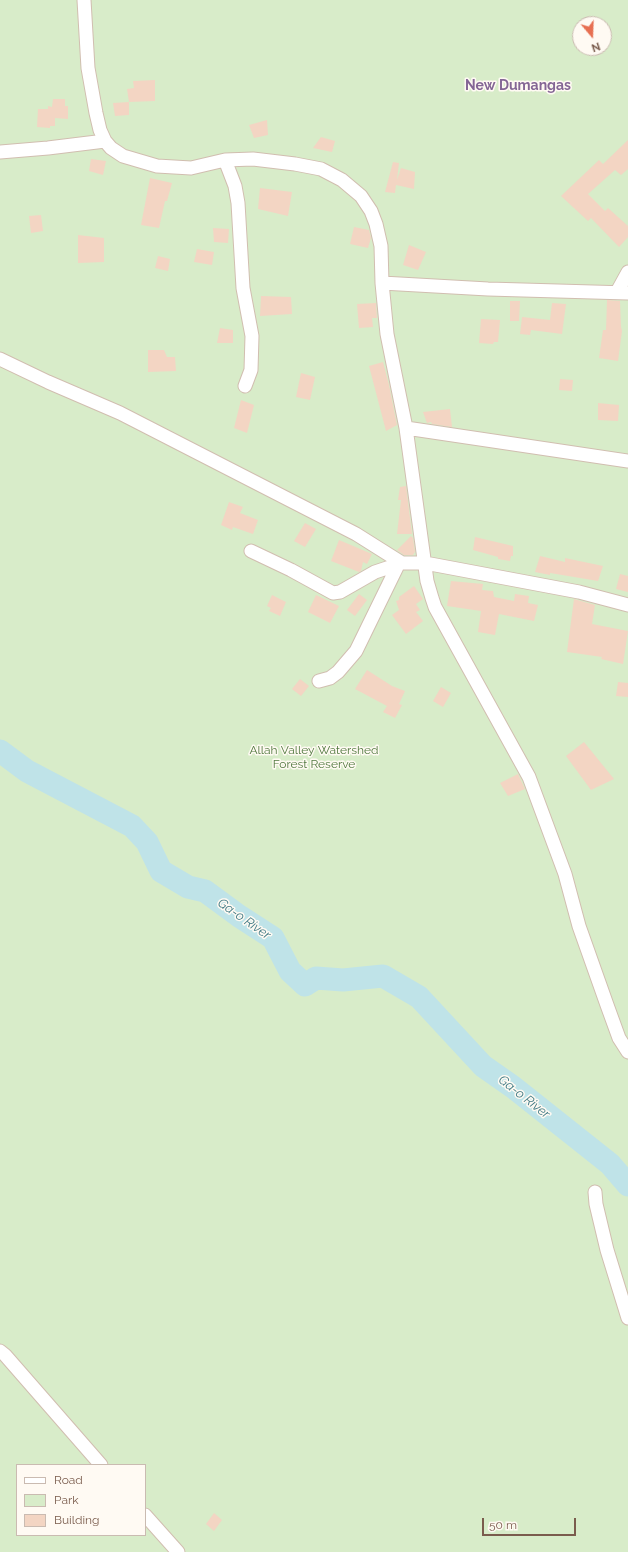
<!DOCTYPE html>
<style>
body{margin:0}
#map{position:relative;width:628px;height:1552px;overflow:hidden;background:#fdf6ec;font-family:Raleway,sans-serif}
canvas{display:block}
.legend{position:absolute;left:16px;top:1464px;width:130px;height:72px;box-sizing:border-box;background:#fffaf3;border:1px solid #cabbb1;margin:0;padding:5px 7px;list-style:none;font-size:12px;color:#7a5c4d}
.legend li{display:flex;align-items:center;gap:8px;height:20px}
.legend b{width:20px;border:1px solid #cabbb1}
.north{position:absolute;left:572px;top:16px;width:40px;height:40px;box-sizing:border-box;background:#fffaf3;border:1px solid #cabbb1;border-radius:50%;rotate:161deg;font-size:11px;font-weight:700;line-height:16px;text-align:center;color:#7a5c4d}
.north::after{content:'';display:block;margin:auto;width:14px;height:18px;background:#e76f51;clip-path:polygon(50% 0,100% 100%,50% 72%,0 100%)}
.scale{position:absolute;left:482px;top:1518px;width:94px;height:18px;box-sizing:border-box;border:2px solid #7a5c4d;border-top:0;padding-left:5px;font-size:12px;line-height:14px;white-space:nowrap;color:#7a5c4d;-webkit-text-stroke:3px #fffaf3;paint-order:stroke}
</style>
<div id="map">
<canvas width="628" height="1552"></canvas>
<ul class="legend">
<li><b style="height:5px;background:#fff"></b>Road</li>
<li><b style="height:11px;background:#d8ecc9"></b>Park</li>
<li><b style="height:11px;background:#f3d5c3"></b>Building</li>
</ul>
<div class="north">N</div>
<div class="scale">50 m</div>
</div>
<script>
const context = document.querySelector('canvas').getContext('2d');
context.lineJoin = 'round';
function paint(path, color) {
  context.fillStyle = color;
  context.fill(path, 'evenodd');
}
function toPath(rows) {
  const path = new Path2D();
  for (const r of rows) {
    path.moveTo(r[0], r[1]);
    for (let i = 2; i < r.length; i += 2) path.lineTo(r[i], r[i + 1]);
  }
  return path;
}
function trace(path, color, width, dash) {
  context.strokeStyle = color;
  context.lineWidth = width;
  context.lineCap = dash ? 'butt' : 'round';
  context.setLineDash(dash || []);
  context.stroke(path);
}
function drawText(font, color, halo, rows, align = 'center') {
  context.font = font + ' Raleway,sans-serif';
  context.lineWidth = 3;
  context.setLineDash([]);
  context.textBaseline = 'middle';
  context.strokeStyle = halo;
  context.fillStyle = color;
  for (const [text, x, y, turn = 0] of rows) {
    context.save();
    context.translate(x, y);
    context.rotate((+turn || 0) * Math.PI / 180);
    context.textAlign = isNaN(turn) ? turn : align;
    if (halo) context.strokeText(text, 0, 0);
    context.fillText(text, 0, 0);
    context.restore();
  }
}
const green = toPath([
 [0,0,628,0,628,1552,0,1552],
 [580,24,604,24,604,48,580,48],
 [17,1465,145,1465,145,1535,17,1535]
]);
const river = toPath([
 [0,751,27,771,132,826,147,842,161,871,188,887,205,891,239,916,273,938,290,971,305,985,316,978,343,980,383,976,419,997,483,1066,513,1087,610,1164,628,1185]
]);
const building = toPath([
 [155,80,155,101,129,102,127,89,134,88,133,81],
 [53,99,65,99,65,106,68,106,68,119,55,118,55,126,50,126,50,128,37,127,38,109,48,109,48,106,52,107],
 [129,102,129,115,115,116,113,103],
 [267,120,268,135,254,138,249,125],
 [321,137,335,141,332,152,313,148],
 [628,140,628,169,621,175,615,170,588,194,605,211,608,208,628,226,628,237,619,247,591,218,588,221,561,196,599,160,603,164],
 [91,159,106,161,103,175,89,171],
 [393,162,399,163,397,180,401,168,415,172,414,189,396,185,395,193,385,192],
 [150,178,172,183,167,201,165,201,159,228,141,225],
 [260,188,292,192,288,216,258,209],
 [41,215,43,231,31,233,29,216],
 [354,227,369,230,371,238,368,248,350,244],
 [213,228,229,229,228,243,214,242],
 [78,235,104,238,104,262,78,263],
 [409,245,426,252,418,270,403,265],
 [197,249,214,252,212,265,194,262],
 [158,256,170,259,168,271,155,268],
 [261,296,291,297,292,314,260,316],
 [607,300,620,301,621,327,622,331,618,361,599,358,603,330,606,330],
 [510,301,520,301,519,321,510,321],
 [376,303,377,318,372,318,373,327,359,328,357,304],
 [552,303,566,304,562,334,531,330,530,335,520,334,522,317,550,320],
 [481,319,500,320,498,342,494,342,493,344,479,343],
 [220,328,233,330,233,343,217,343],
 [148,350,164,350,167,357,175,357,176,371,148,372],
 [383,362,389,385,397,425,386,431,369,366],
 [301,373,315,377,310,400,296,397],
 [560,379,573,380,572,391,559,390],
 [241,400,254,405,247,433,234,428],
 [598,403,619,405,618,421,598,420],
 [450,409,452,427,432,424,431,422,427,423,423,412],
 [406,486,412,534,397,534,401,500,398,500,400,487],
 [229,502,243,507,240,513,258,520,253,534,233,527,232,530,221,525],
 [305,523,316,529,305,547,294,541],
 [411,536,413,538,415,552,413,555,404,555,397,550],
 [475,537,513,546,513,556,511,556,510,561,498,559,498,557,473,550],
 [339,540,372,554,367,564,363,562,361,571,359,572,331,561],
 [540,556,565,562,565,558,603,566,598,581,550,573,550,575,535,572],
 [620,574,628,576,628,592,616,589],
 [451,581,483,584,482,590,493,591,494,597,514,601,515,594,529,596,528,603,538,605,534,621,499,614,495,635,478,632,481,611,447,606],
 [414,586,423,599,416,604,420,610,416,612,423,621,406,634,392,615,399,610,396,601,399,600,399,597],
 [359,594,367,600,355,616,347,610],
 [272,595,286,602,280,616,269,611,271,608,267,606],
 [316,595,339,606,330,623,308,612],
 [574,599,595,605,592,624,628,631,623,664,601,659,602,657,567,652],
 [367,670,392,686,405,691,399,704,402,705,395,718,383,712,387,706,355,689],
 [300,679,309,686,301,696,292,689],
 [618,682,628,683,628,697,616,696],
 [441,687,451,693,443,707,433,701],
 [584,742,614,779,591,790,566,756],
 [518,774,525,789,508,796,500,783],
 [214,1513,222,1520,214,1531,206,1524]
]);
const minor = toPath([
 [84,0,88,68,96,113,100,130,105,141,111,148,123,156,157,166,191,168,225,160,253,159,295,164,321,169,342,180,361,196,371,211,376,224,381,246,382,283,387,334,406,428,427,581,432,598,435,607,529,777,565,874,579,926,607,1005,619,1038,628,1052],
 [0,152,48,148,105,141],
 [225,160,235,186,238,203,243,288,252,336,251,370,245,386],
 [382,283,488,289,628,293],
 [617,292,628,272],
 [0,359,48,382,120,413,356,534,402,563],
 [406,428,628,461],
 [251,551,291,570,333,593,340,592,375,572,402,563,425,563,579,592,628,605],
 [319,681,330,678,338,672,356,651,398,565],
 [595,1192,596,1204,607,1250,628,1318],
 [0,1351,5,1355,101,1465],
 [145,1515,178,1552]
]);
const parkNames = [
 ["Allah Valley Watershed",314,750],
 ["Forest Reserve",314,764]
];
const waterNames = [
 ["Ga-o River",244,919,35],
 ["Ga-o River",524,1097,38]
];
const quarterNames = [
 ["New Dumangas",518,86]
];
paint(green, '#d8ecc9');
trace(river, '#bfe3e8', 23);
paint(building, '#f3d5c3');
trace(minor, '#d1beb0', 15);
trace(minor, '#fff', 13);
drawText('12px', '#537a41', '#fffaf3', parkNames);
drawText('italic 13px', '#437c86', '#fffaf3', waterNames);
drawText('bold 14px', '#846695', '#fffaf3', quarterNames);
</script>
